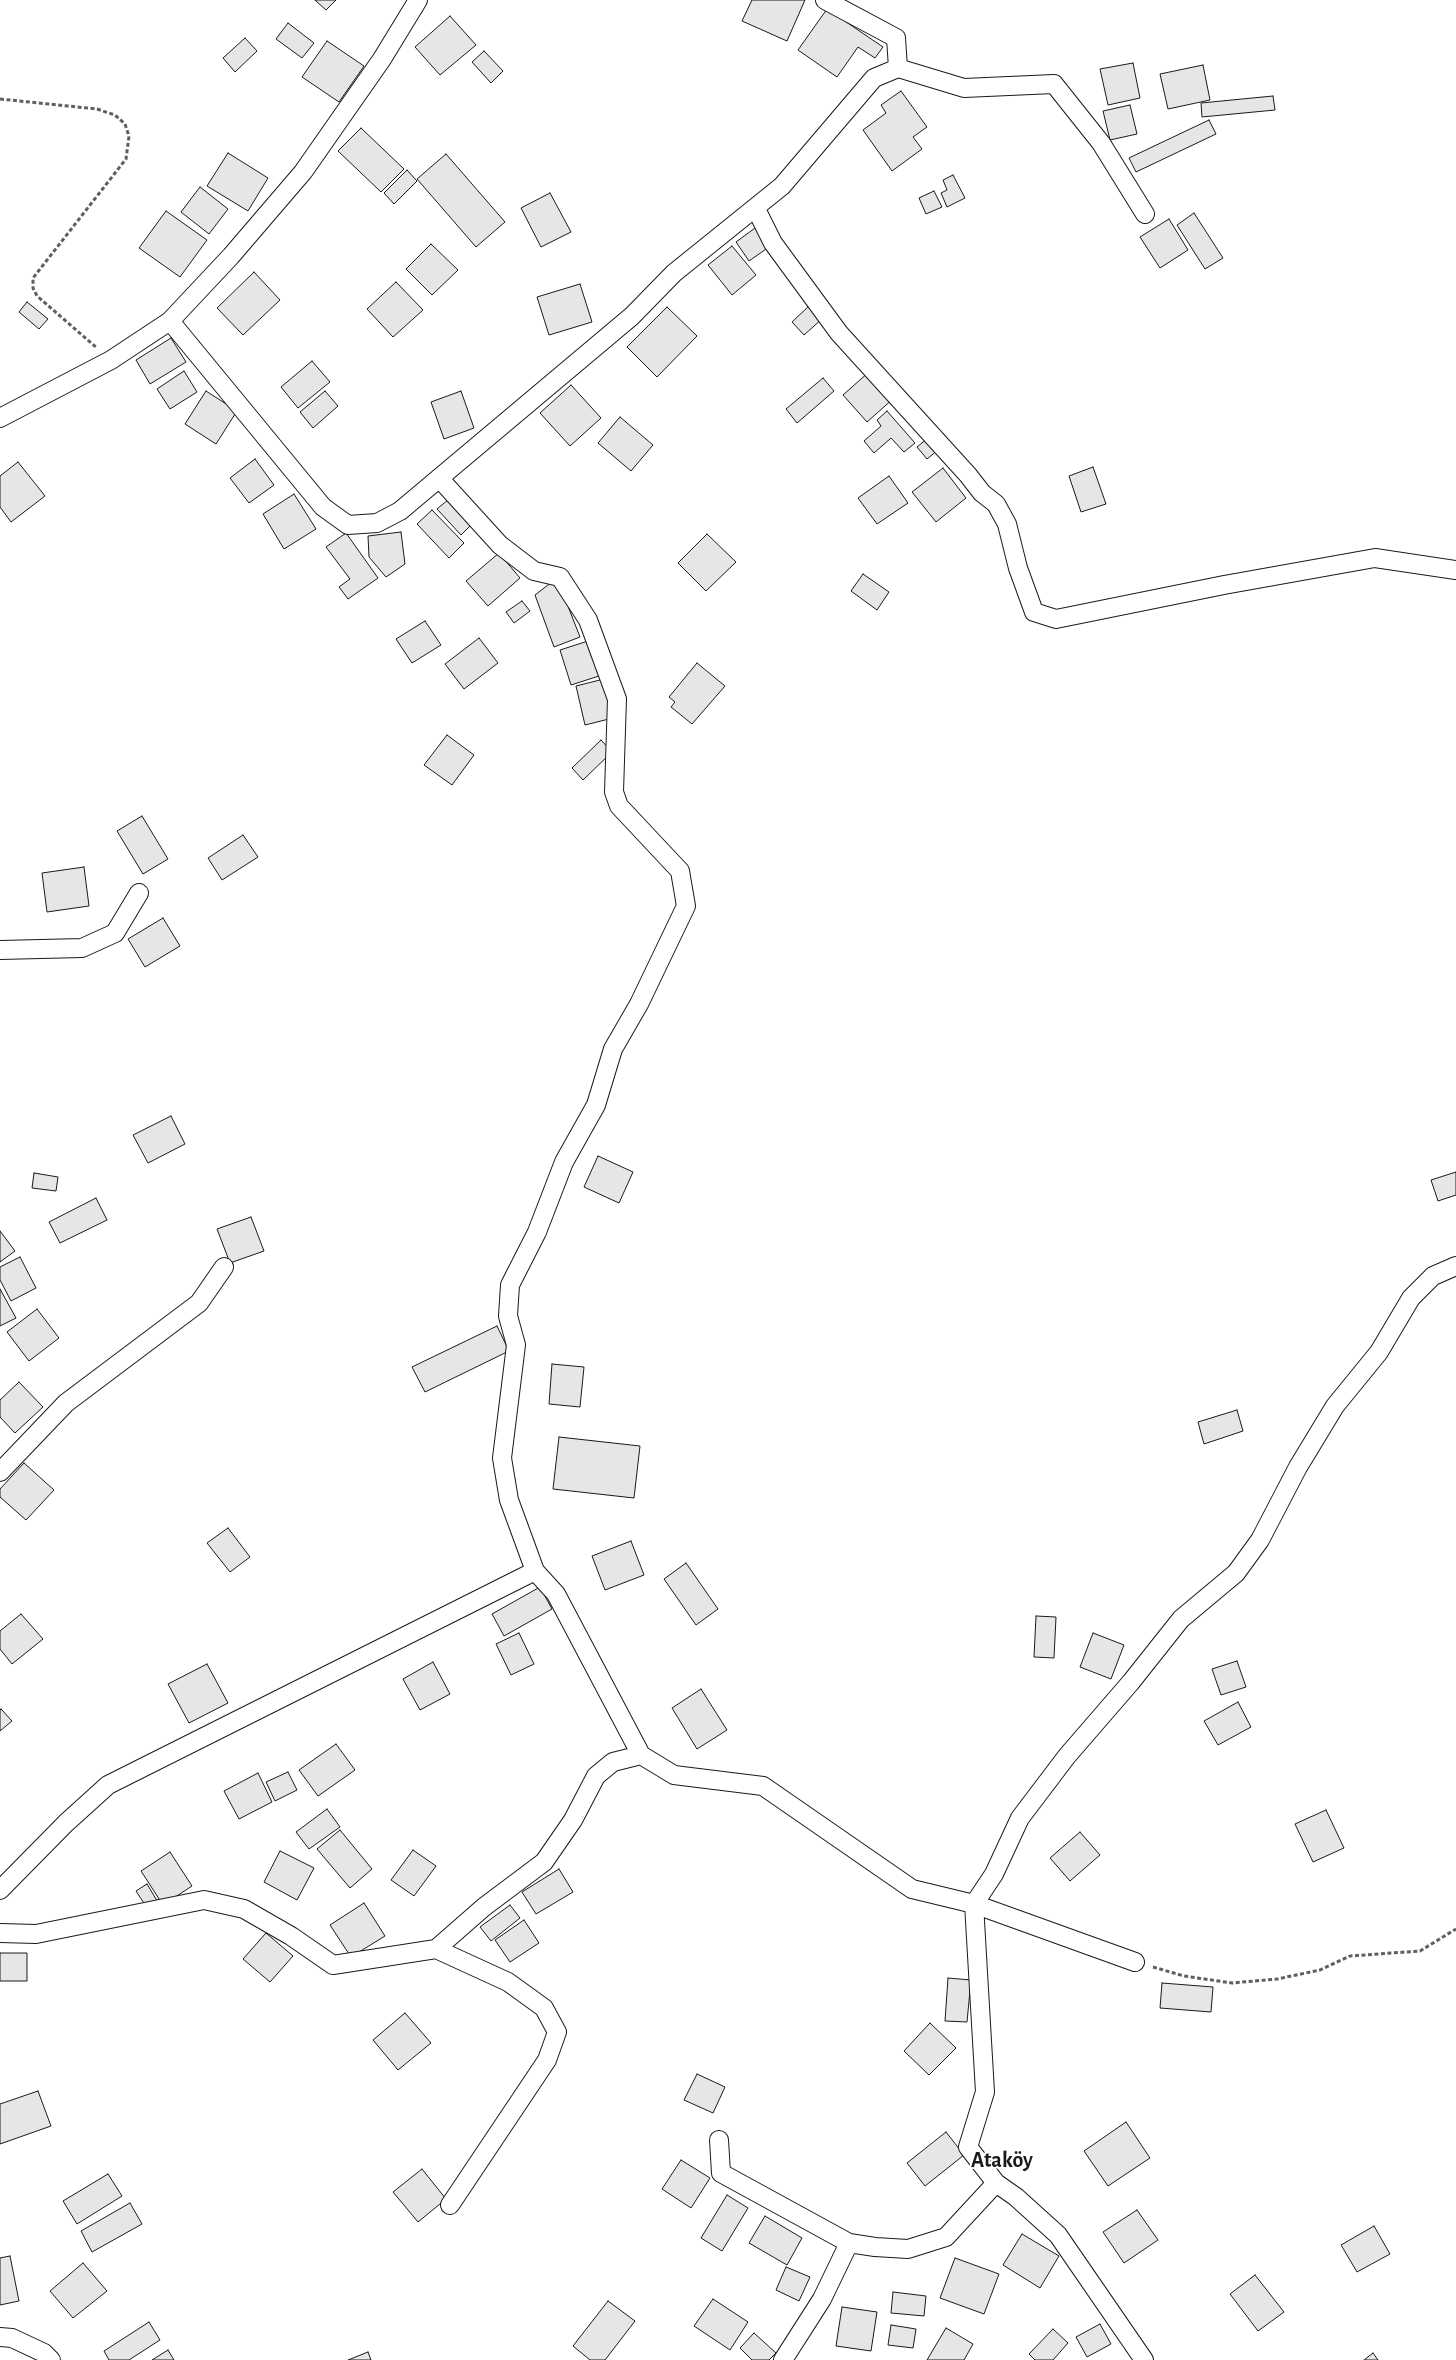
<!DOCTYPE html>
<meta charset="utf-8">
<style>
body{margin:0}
canvas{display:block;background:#fff}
</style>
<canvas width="1456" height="2360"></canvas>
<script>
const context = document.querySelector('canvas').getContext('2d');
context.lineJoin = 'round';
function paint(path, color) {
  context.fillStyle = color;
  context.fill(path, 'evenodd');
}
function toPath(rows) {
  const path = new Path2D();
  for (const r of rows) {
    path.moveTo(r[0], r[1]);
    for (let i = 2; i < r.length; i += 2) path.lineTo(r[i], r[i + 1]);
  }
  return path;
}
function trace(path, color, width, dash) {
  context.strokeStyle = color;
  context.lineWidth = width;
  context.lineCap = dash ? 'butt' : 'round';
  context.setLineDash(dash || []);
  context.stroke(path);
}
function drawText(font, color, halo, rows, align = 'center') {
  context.font = font + ' "Alegreya Sans",sans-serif';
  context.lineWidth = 4;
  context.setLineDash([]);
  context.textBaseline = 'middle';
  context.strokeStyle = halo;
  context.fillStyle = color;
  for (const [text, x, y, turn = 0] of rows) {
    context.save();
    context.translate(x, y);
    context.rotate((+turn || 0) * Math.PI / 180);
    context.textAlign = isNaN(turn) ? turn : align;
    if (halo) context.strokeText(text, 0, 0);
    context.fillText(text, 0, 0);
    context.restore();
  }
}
const building = toPath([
 [315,0,336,0,326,10,315,0],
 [752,0,805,0,787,41,742,21,752,0],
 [827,9,883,47,875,58,858,47,837,77,798,50,827,9],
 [450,16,476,45,440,75,415,47,450,16],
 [288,23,314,43,302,58,276,39,288,23],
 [245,38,257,51,235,72,223,58,245,38],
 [327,41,364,66,339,102,302,77,327,41],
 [484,51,503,71,491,83,472,62,484,51],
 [1133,63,1140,98,1108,105,1100,69,1133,63],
 [1203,65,1210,100,1168,109,1160,74,1203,65],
 [901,91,927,127,913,137,922,149,892,171,863,130,886,113,881,105,901,91],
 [1273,96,1275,110,1202,117,1201,103,1273,96],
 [1130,105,1137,134,1110,140,1103,111,1130,105],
 [1209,120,1216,134,1136,172,1129,158,1209,120],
 [361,128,404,169,381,192,338,151,361,128],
 [228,153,268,178,248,211,207,186,228,153],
 [446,154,505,222,476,247,417,179,446,154],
 [407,170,417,181,394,204,384,193,407,170],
 [953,175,965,198,947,207,941,193,947,190,943,180,953,175],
 [200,187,228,209,209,234,181,212,200,187],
 [934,191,942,207,926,214,919,198,934,191],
 [550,193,571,232,541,247,521,208,550,193],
 [166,211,207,240,180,277,139,248,166,211],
 [1194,213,1223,258,1205,269,1177,225,1194,213],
 [1169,219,1188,250,1160,268,1140,237,1169,219],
 [755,228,769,247,749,261,736,242,755,228],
 [431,244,458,270,432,295,406,269,431,244],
 [732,246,756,275,732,295,708,265,732,246],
 [254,272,280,300,243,335,217,308,254,272],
 [396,282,423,310,393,337,367,309,396,282],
 [580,284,592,322,549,335,537,297,580,284],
 [27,302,48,319,39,329,19,312,27,302],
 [810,305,823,318,804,335,792,322,810,305],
 [667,307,697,336,657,377,627,347,667,307],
 [171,338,186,362,150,384,136,360,171,338],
 [312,361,330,382,298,408,281,387,312,361],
 [184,371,197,392,170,409,157,389,184,371],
 [870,371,894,398,867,422,843,395,870,371],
 [823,378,834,391,797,423,786,409,823,378],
 [571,385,601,418,570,446,540,413,571,385],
 [206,391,237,411,216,444,185,424,206,391],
 [325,391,338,406,313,428,300,412,325,391],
 [461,391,474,428,444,439,431,402,461,391],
 [887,411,915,443,904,452,891,438,874,453,864,441,881,426,877,420,887,411],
 [620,417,653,445,631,471,598,443,620,417],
 [928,438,938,450,927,459,917,447,928,438],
 [255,459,274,485,249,503,230,478,255,459],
 [18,462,45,496,11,522,0,507,0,476,18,462],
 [1093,467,1106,504,1081,512,1069,476,1093,467],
 [943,468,966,498,936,522,912,492,943,468],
 [889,476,908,503,877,524,858,498,889,476],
 [294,494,316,529,284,549,263,514,294,494],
 [449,499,472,524,461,535,437,509,449,499],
 [432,510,464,543,449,558,417,524,432,510],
 [401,532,405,564,386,577,369,557,368,536,401,532],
 [346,533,378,578,348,599,339,587,350,579,326,547,346,533],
 [707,534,736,562,706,591,678,563,707,534],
 [499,553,520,578,488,606,466,581,499,553],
 [863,574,889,592,877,610,851,591,863,574],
 [557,578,580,637,554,647,535,595,557,578],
 [522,601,530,611,514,623,506,612,522,601],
 [425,621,441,645,412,663,396,639,425,621],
 [479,638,498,663,464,689,445,664,479,638],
 [588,641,599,676,571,685,560,650,588,641],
 [697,663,725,686,692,724,671,707,675,702,669,697,697,663],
 [604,679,613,718,585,725,576,686,604,679],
 [447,735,474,755,452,785,424,765,447,735],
 [601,740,612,752,583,780,572,768,601,740],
 [142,816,168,859,143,874,117,831,142,816],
 [243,835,258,857,222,880,208,858,243,835],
 [84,867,89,906,47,912,42,873,84,867],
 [163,918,180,946,145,967,128,939,163,918],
 [171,1116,185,1144,148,1163,133,1135,171,1116],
 [598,1156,633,1172,619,1203,584,1187,598,1156],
 [1456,1172,1456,1195,1438,1201,1431,1180,1456,1172],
 [34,1173,58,1177,56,1191,32,1188,34,1173],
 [96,1198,107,1220,60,1243,49,1222,96,1198],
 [251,1217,264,1251,230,1263,217,1229,251,1217],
 [0,1231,15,1251,0,1262,0,1231],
 [20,1257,36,1288,11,1301,0,1280,0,1267,20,1257],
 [0,1289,16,1318,0,1326,0,1289],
 [37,1309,59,1338,29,1361,7,1332,37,1309],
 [497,1326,509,1351,425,1392,412,1367,497,1326],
 [552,1364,584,1367,580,1407,549,1404,552,1364],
 [19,1382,43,1407,15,1433,0,1417,0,1400,19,1382],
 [1237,1410,1243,1431,1204,1444,1198,1422,1237,1410],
 [559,1437,640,1446,634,1498,553,1489,559,1437],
 [24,1463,54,1490,26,1520,0,1497,0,1489,24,1463],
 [228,1528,250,1557,230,1572,207,1543,228,1528],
 [631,1541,644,1575,605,1590,592,1556,631,1541],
 [686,1563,718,1609,696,1625,664,1579,686,1563],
 [540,1587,552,1609,504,1636,492,1614,540,1587],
 [21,1614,43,1639,12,1664,0,1649,0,1631,21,1614],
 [1036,1616,1056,1617,1054,1658,1034,1657,1036,1616],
 [519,1633,534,1664,511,1675,496,1644,519,1633],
 [1093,1633,1124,1645,1111,1679,1080,1667,1093,1633],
 [1237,1661,1246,1687,1221,1695,1212,1669,1237,1661],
 [433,1662,450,1694,420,1710,403,1679,433,1662],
 [207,1664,228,1703,189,1723,168,1684,207,1664],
 [701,1689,727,1730,697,1749,672,1708,701,1689],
 [1238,1702,1251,1727,1218,1745,1204,1721,1238,1702],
 [1,1709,12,1721,0,1731,0,1710,1,1709],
 [336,1744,355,1770,318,1796,299,1770,336,1744],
 [288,1772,297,1790,275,1801,266,1782,288,1772],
 [258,1773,272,1802,239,1819,224,1791,258,1773],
 [327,1809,340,1827,309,1849,296,1832,327,1809],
 [1326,1810,1344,1848,1313,1862,1295,1824,1326,1810],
 [340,1830,372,1869,350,1888,317,1849,340,1830],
 [1080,1832,1100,1855,1070,1881,1050,1858,1080,1832],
 [413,1850,436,1866,414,1896,391,1880,413,1850],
 [280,1851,314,1868,297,1900,264,1882,280,1851],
 [170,1852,192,1886,163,1905,141,1871,170,1852],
 [559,1869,573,1892,536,1914,522,1892,559,1869],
 [147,1884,159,1904,149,1911,136,1891,147,1884],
 [364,1903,385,1936,351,1957,330,1925,364,1903],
 [510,1905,520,1918,491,1941,480,1927,510,1905],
 [524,1920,539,1943,510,1962,495,1940,524,1920],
 [266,1933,293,1956,270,1982,243,1959,266,1933],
 [0,1953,27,1953,27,1981,0,1981,0,1953],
 [948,1978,971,1980,967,2022,945,2021,948,1978],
 [1162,1983,1213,1987,1211,2012,1160,2008,1162,1983],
 [405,2013,431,2043,398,2070,373,2040,405,2013],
 [930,2023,956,2048,929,2075,904,2051,930,2023],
 [697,2074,725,2087,713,2113,684,2100,697,2074],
 [38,2091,51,2126,0,2144,0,2104,38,2091],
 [1126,2122,1150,2158,1108,2186,1084,2151,1126,2122],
 [946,2132,964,2155,925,2186,907,2163,946,2132],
 [681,2160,710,2178,691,2208,662,2189,681,2160],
 [422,2169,446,2199,418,2222,393,2192,422,2169],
 [108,2174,122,2196,77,2224,63,2201,108,2174],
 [727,2195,748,2208,722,2251,701,2238,727,2195],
 [130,2203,142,2224,92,2252,81,2231,130,2203],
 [1137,2210,1158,2240,1124,2263,1103,2232,1137,2210],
 [765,2216,802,2238,787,2265,749,2243,765,2216],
 [1374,2226,1390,2254,1357,2272,1341,2245,1374,2226],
 [1022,2234,1059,2256,1040,2288,1003,2265,1022,2234],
 [10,2256,19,2301,0,2305,0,2258,10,2256],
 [955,2258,999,2274,984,2314,940,2298,955,2258],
 [83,2263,107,2291,73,2318,50,2291,83,2263],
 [786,2267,810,2277,799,2301,776,2290,786,2267],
 [1255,2275,1284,2312,1258,2331,1230,2294,1255,2275],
 [893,2292,926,2296,924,2316,891,2313,893,2292],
 [713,2299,748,2322,730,2350,694,2326,713,2299],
 [608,2301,635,2321,605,2360,590,2360,573,2346,608,2301],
 [842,2307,877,2312,871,2351,836,2346,842,2307],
 [149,2322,160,2340,129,2360,109,2360,104,2351,149,2322],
 [1100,2324,1111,2344,1087,2357,1076,2337,1100,2324],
 [891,2325,916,2329,913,2348,888,2345,891,2325],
 [946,2328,973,2344,964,2360,927,2360,946,2328],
 [1053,2329,1068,2343,1053,2360,1035,2360,1029,2354,1053,2329],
 [754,2333,776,2353,769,2360,752,2360,740,2348,754,2333],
 [168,2350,174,2360,152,2360,168,2350],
 [368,2352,371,2360,348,2360,368,2352],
 [1373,2353,1378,2360,1364,2360,1373,2353]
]);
const path = toPath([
 [0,99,97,109,115,115,125,124,129,136,126,159,33,278,33,288,37,296,97,348],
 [1153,1967,1184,1976,1232,1983,1277,1979,1320,1970,1350,1956,1420,1951,1456,1929]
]);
const street = toPath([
 [825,0,896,38,898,68],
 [756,209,773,243,839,333,968,475,982,493,996,504,1007,524,1018,568,1034,612,1056,619,1224,585,1375,558,1456,570],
 [170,321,323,507,348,525,377,523,400,511,632,316,674,273,782,186,874,78,898,68,964,88,1054,84,1101,143,1145,214],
 [0,418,111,360,170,321,231,256,303,172,382,59,418,0],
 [439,478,500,545,534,571,560,577,588,620,617,699,614,792,619,806,680,871,686,906,639,1004,613,1049,596,1105,564,1162,537,1232,510,1285,508,1316,516,1345,502,1458,509,1500,535,1571],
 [0,950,82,948,115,933,139,893],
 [0,1472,66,1403,199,1303,224,1267],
 [0,1890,66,1823,108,1785,535,1571,556,1594,641,1755,674,1775,763,1786,912,1889,974,1904,1135,1962],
 [0,1933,36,1934,204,1900,244,1909,291,1936,333,1965,436,1949,484,1907,544,1862,573,1820,596,1776,613,1762,641,1755],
 [436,1949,508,1982,544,2008,557,2032,547,2060,450,2205],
 [719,2140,721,2173,849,2243,875,2247,908,2249,946,2237,996,2183],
 [0,2337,12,2338,44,2353,51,2360],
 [783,2360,822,2299,849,2243],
 [1144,2360,1058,2235,1016,2197,996,2183,968,2147,985,2092,974,1904,994,1874,1020,1818,1067,1756,1131,1682,1181,1619,1236,1573,1260,1540,1298,1467,1335,1406,1379,1352,1411,1298,1433,1276,1456,1266]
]);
const quarterNames = [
 ["Ataköy",1002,2160]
];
paint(building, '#e6e6e6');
trace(building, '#1a1a1a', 1);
trace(street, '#1a1a1a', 20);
trace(path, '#5f5f5f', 3, [4, 2.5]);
trace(street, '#fff', 18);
drawText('bold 22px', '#1a1a1a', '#fff', quarterNames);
</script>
